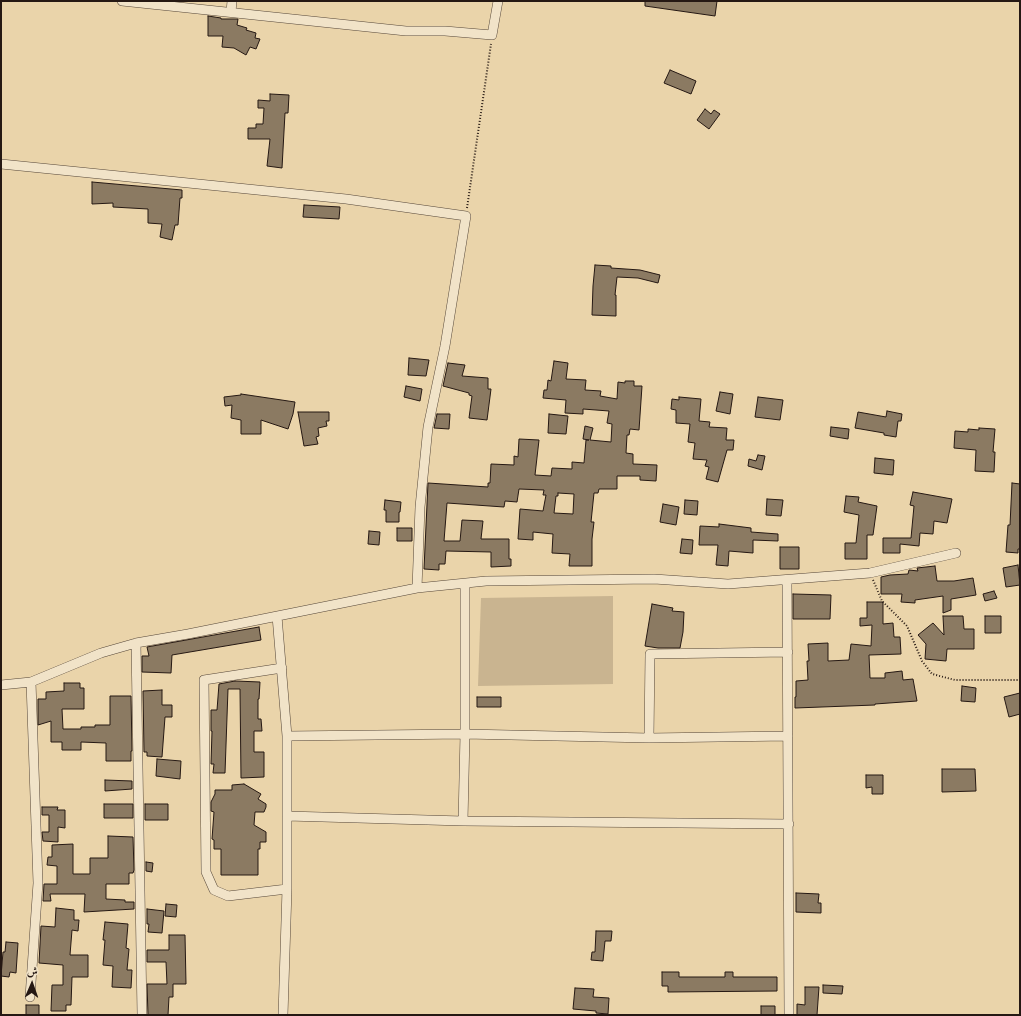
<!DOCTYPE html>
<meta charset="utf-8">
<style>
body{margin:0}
#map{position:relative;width:1021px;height:1016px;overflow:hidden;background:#ead4aa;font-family:"IM FELL Double Pica",Amiri,serif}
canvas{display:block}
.frame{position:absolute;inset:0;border:2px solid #251813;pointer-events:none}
.north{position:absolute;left:12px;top:964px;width:40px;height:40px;-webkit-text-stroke:3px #f1e3c8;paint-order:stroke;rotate:2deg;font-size:11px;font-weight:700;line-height:16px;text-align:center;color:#251813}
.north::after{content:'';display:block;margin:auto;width:14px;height:18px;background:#251813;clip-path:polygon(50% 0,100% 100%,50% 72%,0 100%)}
</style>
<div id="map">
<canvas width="1021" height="1016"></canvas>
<div class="frame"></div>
<div class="north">ش</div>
</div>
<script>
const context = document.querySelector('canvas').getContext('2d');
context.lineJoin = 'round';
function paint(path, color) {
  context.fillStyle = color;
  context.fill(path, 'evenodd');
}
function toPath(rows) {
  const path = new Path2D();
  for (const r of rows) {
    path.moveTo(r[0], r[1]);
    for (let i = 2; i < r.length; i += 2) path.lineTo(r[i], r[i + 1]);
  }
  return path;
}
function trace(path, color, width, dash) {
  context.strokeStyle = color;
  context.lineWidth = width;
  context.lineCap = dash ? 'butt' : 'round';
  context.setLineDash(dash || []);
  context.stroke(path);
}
const green = toPath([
 [613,596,613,684,478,686,481,598]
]);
const building = toPath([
 [645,1,717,1,715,16,645,6,645,1],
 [208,16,221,18,221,19,238,19,237,25,247,28,246,30,256,33,255,38,260,39,256,49,250,47,246,55,234,48,222,47,223,36,208,36,208,16],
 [670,70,696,81,691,94,664,83,670,70],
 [270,94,289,95,288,113,285,113,282,168,267,166,270,139,248,139,248,128,256,128,256,124,263,124,264,108,258,108,258,100,270,101,270,94],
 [705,109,711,114,714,110,720,114,709,129,697,120,705,109],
 [92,182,182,190,182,198,180,198,178,225,175,225,172,240,160,237,162,224,148,223,148,209,113,207,113,203,92,204,92,182],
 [304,205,340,207,339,219,303,217,304,205],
 [595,265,611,266,611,268,640,270,660,275,658,283,638,278,617,277,615,295,616,295,616,316,592,315,593,286,595,265],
 [409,358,429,360,426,376,408,375,409,358],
 [554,361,568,363,566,379,586,380,585,390,601,391,600,396,617,399,618,382,625,383,625,381,634,381,634,386,642,386,639,430,630,429,629,435,627,435,626,453,633,454,633,464,657,465,656,481,640,480,640,476,617,476,617,489,599,489,598,493,594,493,591,522,594,522,592,539,592,566,569,566,570,554,552,553,553,534,533,532,533,540,518,539,520,509,543,511,546,495,543,495,544,490,519,489,517,502,505,501,504,507,447,503,444,541,460,541,462,520,483,521,481,539,509,539,509,559,511,559,511,566,491,567,491,552,446,551,445,564,439,564,439,570,424,569,428,483,488,487,488,483,490,483,491,464,514,465,514,456,518,457,519,439,539,440,535,475,551,476,552,468,572,469,572,462,584,463,586,440,589,440,583,439,585,426,593,428,590,440,611,442,612,424,607,423,609,411,583,409,583,414,565,413,566,400,543,398,544,390,547,390,548,380,551,381,554,361],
 [558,493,574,494,573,514,554,513,556,496,558,496,558,493],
 [448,363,465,365,462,376,488,378,488,389,491,389,487,420,469,418,472,396,469,395,469,393,443,386,448,363],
 [406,386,422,389,420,401,404,397,406,386],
 [720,392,733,394,730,414,716,411,720,392],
 [241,394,295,402,293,414,288,429,261,420,261,434,241,434,241,420,231,418,232,405,225,406,224,397,241,395,241,394],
 [679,397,701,399,699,421,710,422,709,427,727,428,726,440,734,440,733,450,727,450,718,482,706,479,709,467,705,466,707,460,693,459,695,443,688,442,690,424,676,423,676,410,671,409,672,399,679,400,679,397],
 [758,397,783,400,780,420,755,417,758,397],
 [887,411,902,414,901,421,898,421,896,437,884,435,884,433,855,428,858,412,886,417,887,411],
 [298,412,329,412,329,421,326,421,327,426,318,428,319,436,316,437,318,444,304,446,298,412],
 [437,414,450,414,449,429,434,428,437,414],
 [549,414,568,416,566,434,548,433,549,414],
 [831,427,849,429,848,439,830,436,831,427],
 [979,428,995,429,993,452,995,452,994,472,975,471,976,450,954,448,955,431,968,432,968,429,979,430,979,428],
 [758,455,765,456,762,470,748,466,749,459,756,461,758,455],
 [875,458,894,460,893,475,874,473,875,458],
 [1012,483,1020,484,1020,549,1018,549,1018,553,1006,552,1008,525,1010,525,1012,483],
 [913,492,952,499,947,523,934,521,933,534,920,533,919,546,900,544,900,553,883,553,883,538,911,538,914,506,910,505,913,492],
 [846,496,859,497,858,502,877,506,873,535,867,535,867,559,845,559,845,543,856,543,859,515,844,512,846,496],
 [767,499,783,500,781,516,766,515,767,499],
 [385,500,401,502,400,512,399,512,399,522,386,522,386,510,384,510,385,500],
 [685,500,698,501,697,515,684,514,685,500],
 [663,504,679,507,676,525,660,522,663,504],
 [719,524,751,528,751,532,778,534,778,541,753,540,753,553,729,551,728,566,716,565,718,545,699,545,700,526,719,527,719,524],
 [397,528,412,528,412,541,397,541,397,528],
 [369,531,380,532,379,545,368,544,369,531],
 [682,539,693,540,692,554,680,553,682,539],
 [780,547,799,547,799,569,780,569,780,547],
 [1018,565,1020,585,1006,587,1003,568,1018,565],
 [935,566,937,581,954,581,973,578,976,595,951,599,951,610,943,613,943,596,915,600,915,603,901,602,902,594,881,594,881,577,890,575,908,574,909,570,918,571,917,568,935,566],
 [994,591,997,598,985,601,983,594,994,591],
 [793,594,831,595,830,619,793,619,793,594],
 [867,602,883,602,883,624,893,623,894,637,900,637,901,654,869,655,870,678,885,678,885,673,902,671,903,680,913,679,917,701,875,704,875,705,795,708,795,697,796,697,796,681,808,680,807,661,809,661,808,644,828,643,828,661,849,660,851,644,871,646,872,625,860,626,860,618,867,618,867,602],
 [652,604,673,608,672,611,684,612,683,632,680,648,658,648,645,646,652,604],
 [943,616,963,616,964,629,974,629,974,649,947,649,946,661,925,659,926,644,918,635,933,623,944,635,943,616],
 [985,616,1001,616,1001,633,985,633,985,616],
 [259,627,261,640,172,655,171,673,142,672,142,656,149,656,147,647,259,627],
 [235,681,260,682,259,699,258,699,258,719,261,719,262,731,254,731,254,752,264,752,264,777,241,778,240,689,228,689,225,773,213,773,214,764,211,764,212,731,211,731,211,710,217,710,219,684,235,681],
 [64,683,80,683,80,688,84,688,84,709,62,709,63,729,81,729,81,727,95,727,95,725,110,725,110,696,131,696,132,751,131,751,131,761,106,761,106,743,81,742,81,750,62,750,62,742,51,742,51,721,38,725,38,699,46,699,46,692,64,691,64,683],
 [962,686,976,688,975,702,961,701,962,686],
 [162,690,162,705,172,705,172,717,165,717,162,757,147,756,147,752,144,752,143,691,162,690],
 [1020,693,1020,714,1009,717,1004,697,1020,693],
 [477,697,501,697,501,707,477,707,477,697],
 [157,759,181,761,180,779,156,776,157,759],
 [942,769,975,769,976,791,942,792,942,769],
 [866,775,883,775,883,794,872,794,872,787,866,788,866,775],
 [105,780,132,781,132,789,105,791,105,780],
 [244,784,261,794,258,799,266,804,266,807,264,812,255,812,254,825,266,832,266,842,260,842,260,849,258,849,258,875,221,875,221,849,214,849,214,840,212,839,214,812,211,811,211,802,215,794,215,790,232,790,232,785,244,784],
 [104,804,133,804,133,818,104,818,104,804],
 [145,804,168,804,168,820,145,820,145,804],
 [42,807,58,807,57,810,65,810,65,828,58,827,58,842,43,841,42,832,49,832,49,815,42,815,42,807],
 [108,836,133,837,134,870,133,873,129,873,129,884,106,884,106,899,125,900,125,902,134,902,134,909,84,912,85,894,50,894,51,901,43,901,44,884,57,884,57,866,47,865,48,857,52,857,52,845,73,844,73,874,90,874,90,858,108,858,108,836],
 [146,862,153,863,152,872,146,871,146,862],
 [796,893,819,894,818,903,821,903,821,913,796,912,796,893],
 [166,904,177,905,176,917,165,916,166,904],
 [56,908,74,910,74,920,79,920,78,931,72,930,70,955,88,955,88,977,72,977,71,1005,66,1005,66,1011,51,1011,52,985,63,985,63,965,39,963,41,926,55,927,56,908],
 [147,909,164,911,162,933,148,932,149,924,147,924,147,909],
 [105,922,128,924,126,948,129,949,127,970,132,970,131,988,112,987,113,966,103,965,105,940,103,940,105,922],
 [596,931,612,931,611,941,605,941,603,961,591,960,592,952,595,952,596,931],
 [169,935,185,935,186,984,173,984,173,997,169,997,168,1015,148,1015,147,984,167,984,166,962,147,962,147,950,169,950,169,935],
 [6,942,18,943,16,973,10,972,9,977,1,976,3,952,5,952,6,942],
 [662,972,679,972,679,977,725,977,725,972,733,972,733,977,777,977,777,991,668,992,668,986,662,986,662,972],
 [823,985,843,986,842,994,823,993,823,985],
 [805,987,819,987,817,1015,797,1015,797,1004,805,1005,805,987],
 [575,988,594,989,593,997,609,998,608,1014,596,1013,596,1011,573,1009,575,988],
 [26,1005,39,1005,39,1015,26,1015,26,1005],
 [761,1006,775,1006,775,1015,761,1015,761,1006]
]);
const path = toPath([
 [467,208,491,44],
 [873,580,882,601,907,626,922,661,932,674,955,680,1020,680]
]);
const street = toPath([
 [122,1,406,31,445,31,492,35,498,1],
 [231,12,232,1],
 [1,164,346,199,466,216,445,346,428,427,420,507,417,588],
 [787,580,789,1015],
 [277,616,287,736,287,889,283,1015],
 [136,643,142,1015],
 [282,668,204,680,206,872,214,890,228,896,287,889],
 [1,685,31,682,101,653,136,643,188,634,417,588,486,581,654,579,728,584,870,573,956,553],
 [287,736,465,734,649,738,788,736],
 [649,738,650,654,788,652],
 [287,816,463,821,789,824],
 [463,821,465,734,465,584],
 [30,997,38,883,31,682]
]);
paint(green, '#c9b490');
paint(building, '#8b7a62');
trace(building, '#251813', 1);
trace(street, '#564739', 10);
trace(path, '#251813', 2, [1, 2]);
trace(street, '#f1e3c8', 9);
</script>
